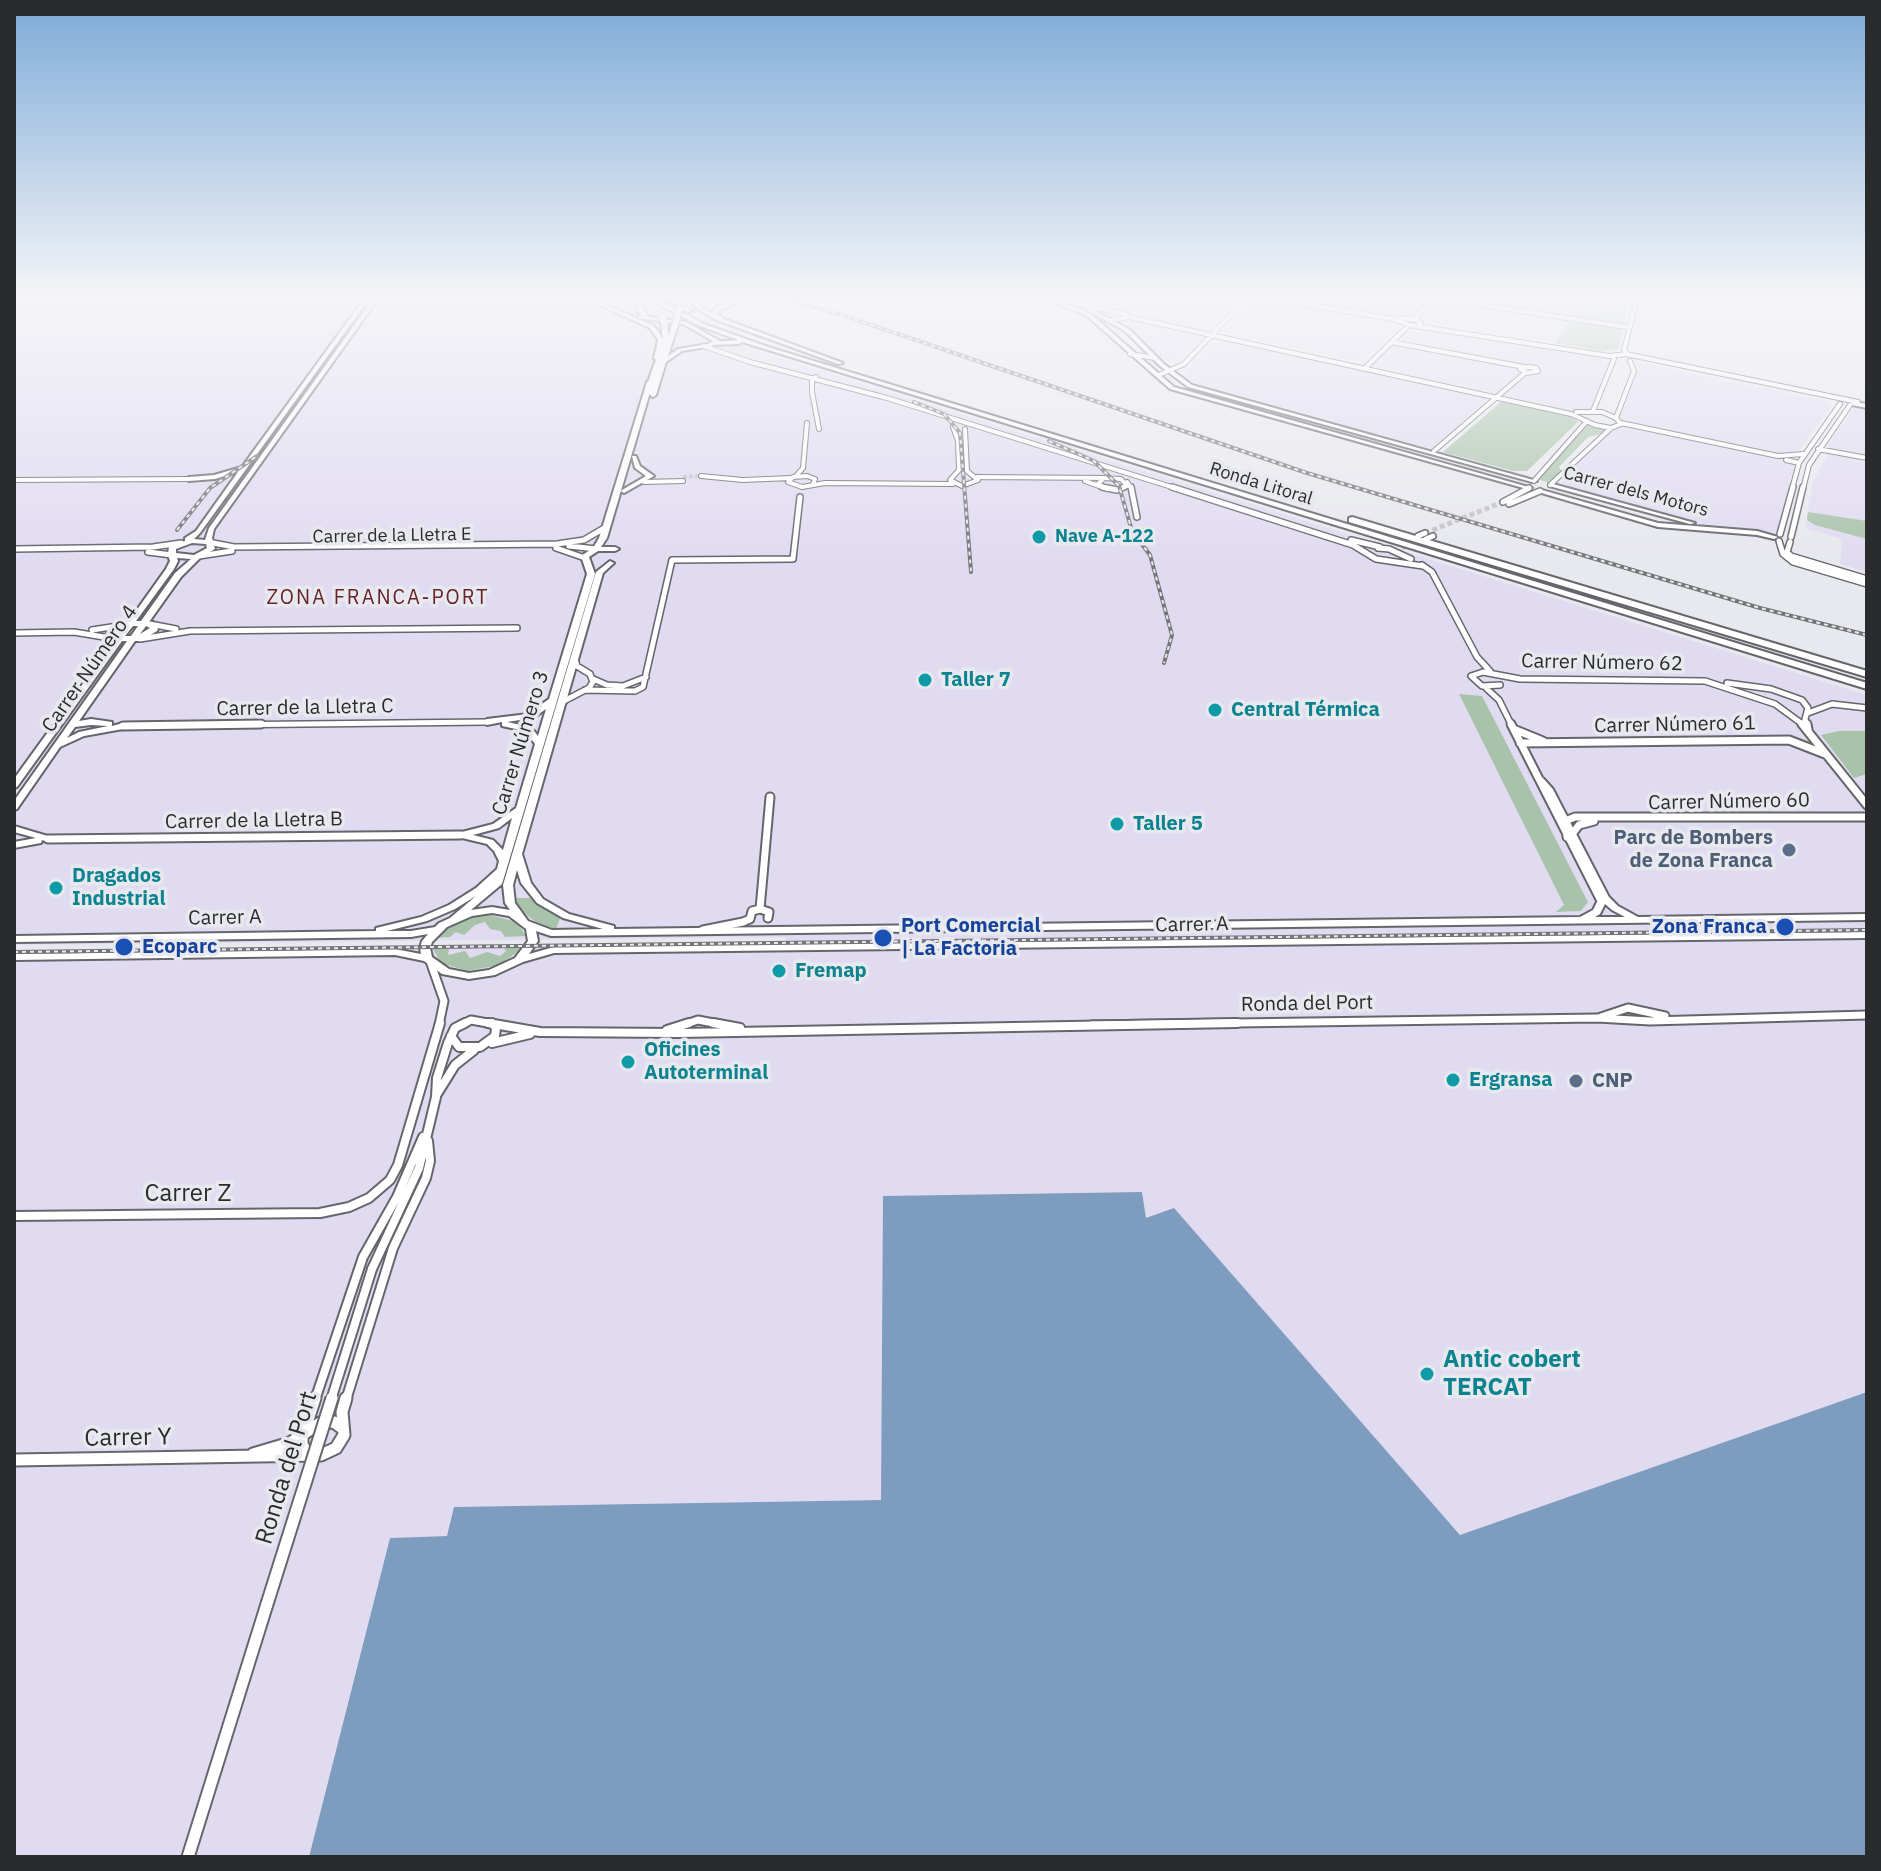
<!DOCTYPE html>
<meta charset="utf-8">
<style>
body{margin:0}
#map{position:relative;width:1881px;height:1871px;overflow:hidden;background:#e8e9ef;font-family:"IBM Plex Sans",sans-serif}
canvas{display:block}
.frame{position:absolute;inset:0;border:16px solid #2a2b2d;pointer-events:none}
</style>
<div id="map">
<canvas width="1881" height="1871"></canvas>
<div class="frame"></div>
</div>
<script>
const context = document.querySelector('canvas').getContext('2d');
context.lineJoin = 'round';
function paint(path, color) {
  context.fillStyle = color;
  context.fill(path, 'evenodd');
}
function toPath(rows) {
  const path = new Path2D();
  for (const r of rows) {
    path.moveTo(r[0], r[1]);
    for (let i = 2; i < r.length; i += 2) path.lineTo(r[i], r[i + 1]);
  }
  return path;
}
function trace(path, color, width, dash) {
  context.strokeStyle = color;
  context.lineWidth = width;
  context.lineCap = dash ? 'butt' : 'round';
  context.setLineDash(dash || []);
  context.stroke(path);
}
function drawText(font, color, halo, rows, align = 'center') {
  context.font = font + ' "IBM Plex Sans",sans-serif';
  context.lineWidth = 7;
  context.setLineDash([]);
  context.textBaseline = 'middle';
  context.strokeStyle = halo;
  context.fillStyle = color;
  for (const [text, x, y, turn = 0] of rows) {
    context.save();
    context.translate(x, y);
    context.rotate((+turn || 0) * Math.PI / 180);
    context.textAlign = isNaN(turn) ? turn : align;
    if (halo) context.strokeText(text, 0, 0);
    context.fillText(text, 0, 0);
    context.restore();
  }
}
const industrial = toPath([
 [14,299,642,299,669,315,735,344,1867,695,1867,1392,1461,1535,1146,1218,1142,1192,884,1196,882,1500,454,1507,447,1536,390,1538,309,1857,14,1857,14,950,786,941,786,937,14,945],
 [1077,299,1239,299,1212,328,1195,329],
 [1261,299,1389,321,1398,326,1365,359,1355,361,1224,333,1229,323,1253,301],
 [1294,299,1429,299,1412,319],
 [1448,299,1582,299,1574,317],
 [1436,300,1571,320,1555,342,1419,320],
 [1127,319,1195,334,1200,338,1178,360,1167,361,1118,321],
 [1412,325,1610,356,1614,359,1593,411,1584,413,1369,366],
 [1225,341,1490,397,1432,449,1188,381,1185,373,1213,343],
 [1635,362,1822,400,1832,405,1798,452,1786,455,1624,422,1620,417,1639,368],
 [1854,407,1867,408,1867,572,1840,564,1842,539,1805,528,1813,482,1827,457,1828,445],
 [1619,425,1782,459,1797,468,1776,535,1713,529,1568,488,1562,483,1567,471,1601,436]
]);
const green = toPath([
 [1582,299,1629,303,1624,324,1574,318],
 [1572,319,1623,328,1618,349,1604,351,1555,343],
 [1501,402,1569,416,1578,422,1527,471,1513,471,1443,452],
 [1588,424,1606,429,1601,434,1588,437,1559,467,1563,474,1550,483,1537,479],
 [1808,512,1867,521,1867,539,1815,525,1807,520],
 [1459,694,1482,696,1588,902,1581,911,1556,912,1564,905],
 [1839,731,1867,731,1867,774,1854,778,1821,735],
 [513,898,534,898,561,916,556,929,539,925,520,909],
 [490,915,517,922,526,936,505,937,501,931,490,929,485,922,475,925,464,935,456,932,450,937,436,938,448,926,463,919],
 [504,948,523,948,499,965,467,971,441,963,433,949,449,949,448,955,465,951,470,958,487,952,500,956,506,951]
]);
const water = toPath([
 [1142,1192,1146,1218,1174,1208,1460,1535,1867,1392,1867,1857,309,1857,390,1538,447,1536,454,1507,881,1500,883,1196]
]);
const streetTunnelFar1 = toPath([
 [683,477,701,476]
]);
const streetTunnel = toPath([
 [1425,533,1503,502],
 [1402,548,1426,539]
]);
const streetFar4 = toPath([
 [1274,299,1393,319,1409,325,1610,356],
 [1442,299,1626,327],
 [1614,299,1632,302],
 [1052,300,1070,299],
 [1078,304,1126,314],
 [1399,318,1417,320,1421,323,1418,325],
 [1414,319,1433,299],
 [1111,320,1129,317,1571,414,1595,425,1611,428,1621,424,1616,418,1634,371,1630,361],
 [1391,342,1524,367],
 [704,346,750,362,887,398,1178,489],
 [1627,353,1624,350,1637,299],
 [1130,354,1155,358],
 [1610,356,1626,354,1858,402],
 [1529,367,1536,368,1538,371,1527,373,1520,369,1529,367],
 [1365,368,1409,325],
 [1159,375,1184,364,1246,299],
 [816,377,812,379,812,392,819,429],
 [1593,411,1614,359],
 [1576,412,1602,412,1616,418],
 [1621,423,1778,456,1804,454],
 [953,427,958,441,959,470,950,480,962,486,978,480,967,471,965,429],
 [1818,449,1867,458],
 [1434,451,1526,372],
 [1786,460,1799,463],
 [701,476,743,480,791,478],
 [795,477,803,468,807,423],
 [977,477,1110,478],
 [14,480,189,479],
 [1085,481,1099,486],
 [1534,481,1587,421],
 [644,482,683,481],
 [1127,482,1132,489],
 [813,484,815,479,807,476,793,477,788,482,802,487,825,483,953,484],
 [1550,485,1611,428],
 [1107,489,1098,484,1104,478,1121,479,1127,486,1119,489],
 [1792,489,1799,463,1840,404],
 [1803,489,1809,465,1850,405]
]);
const streetFar3 = toPath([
 [1102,487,1117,490,1124,487],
 [1131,487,1137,517],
 [1172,487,1353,545,1376,559,1423,566],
 [1503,502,1529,488],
 [1509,504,1540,491],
 [1780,534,1793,487],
 [1418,536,1425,533],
 [1791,537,1803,487],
 [1426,539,1433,536],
 [1351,540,1380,547],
 [1779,541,1783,554,1793,562,1867,584],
 [208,542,234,547,557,544,584,540,606,527],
 [1790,542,1787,552,1791,556,1867,579],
 [569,546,596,549],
 [556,548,585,558],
 [1378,548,1389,549,1411,559],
 [14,549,153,547,181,543],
 [148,552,172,555],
 [199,556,232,551],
 [1422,565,1432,572,1477,657,1490,671],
 [150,624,176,629],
 [92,630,118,626],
 [14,633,74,632,110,638],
 [140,639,190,631,517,628],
 [593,679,607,685,623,686,646,677],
 [1727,683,1771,689,1802,700,1808,708,1805,719,1807,726],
 [1500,685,1482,686,1471,676,1483,672,1520,679,1705,681,1775,704,1805,726],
 [1486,688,1499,700,1512,726],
 [585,690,635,691,643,687,672,560,793,559,800,497],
 [562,702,589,688,593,682,590,674,577,666,575,659],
 [1808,713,1832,704,1867,708],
 [123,726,487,722]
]);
const streetFar2 = toPath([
 [1511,724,1600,899],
 [1802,724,1867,805],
 [1807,724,1808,729],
 [123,726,261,724],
 [1516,730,1543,741],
 [1520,743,1789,740,1825,754],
 [1541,781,1550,791,1606,899],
 [1573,833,1579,825,1594,821],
 [1567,837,1565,821,1575,817,1867,817],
 [48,839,461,835],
 [760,909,770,797],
 [760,909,769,912,768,918],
 [703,930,743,922,750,919,752,911,760,909],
 [430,961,444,1001,439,1025],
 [1601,1017,1628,1008,1665,1016],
 [461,1025,471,1020,499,1025],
 [683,1025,698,1020,724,1025],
 [1091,1025,1597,1018,1650,1021,1867,1015]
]);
const streetFar1 = toPath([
 [488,1023,540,1032,679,1033,1237,1023],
 [713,1023,740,1028],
 [667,1030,689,1023],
 [451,1036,459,1047,480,1047,495,1036,496,1028,492,1023],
 [492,1043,530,1034],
 [437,1094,455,1065,474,1050],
 [14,1216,320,1213,349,1207,369,1198,390,1180,398,1165,440,1023],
 [372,1269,419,1168,436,1097,437,1078,448,1043,455,1028,465,1023],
 [315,1400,363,1257,397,1197,423,1137],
 [346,1400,393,1248,426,1178,430,1161,428,1141]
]);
const street = toPath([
 [308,1453,302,1445,302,1438,315,1398],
 [253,1454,290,1443,320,1423,334,1422,342,1428],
 [14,1460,321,1455,336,1448,344,1435,342,1412,346,1398],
 [188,1857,267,1604]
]);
const secondary = toPath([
 [364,299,369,299,200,533,194,539,205,540,209,528,373,299,378,299,214,529,212,538,215,549,201,557,181,577,149,622,153,622,158,629,157,631,141,641,135,641,79,721,91,719,112,722,112,726,123,723,127,726,123,729,84,736,60,747,17,809,14,810,14,801,127,641,122,641,17,787,14,788,14,779,114,641,107,640,106,638,108,629,129,621,166,569,170,561,168,555,169,546,185,541,185,538,196,531,238,472,215,479,189,481,186,479,189,477,214,475,242,467,364,299],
 [192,543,206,544,207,548,194,555,176,553,176,549,192,543],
 [177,558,191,559,175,573,141,621,136,621,174,569,178,561,177,558],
 [133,626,138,626,131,636,125,636,133,626],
 [146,626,150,628,140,634,146,626],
 [124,627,118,636,114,636,116,630,124,627],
 [91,725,108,726,79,732,67,738,75,727,91,725],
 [586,299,593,299,654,326,664,340,659,360,654,359,658,340,650,328,586,299],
 [608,299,629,299,627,301,608,299],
 [635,299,641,299,644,311,649,317,686,322,720,341,712,346,682,351,666,362,656,395,653,397,650,395,672,325,675,323,638,318,638,316,642,316,638,312,635,299],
 [676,324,683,324,713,341,708,344,678,349,668,356,678,325,676,324],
 [738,299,750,299,733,304,730,302,738,299],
 [1047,299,1055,299,1091,314,1174,387,1532,488,1527,489,1170,389,1087,316,1047,299],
 [1088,307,1129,329,1164,364,1192,385,1537,481,1532,482,1188,387,1160,366,1125,331,1086,310,1086,308,1088,307],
 [650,380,653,382,607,538,601,547,615,547,619,549,615,551,598,551,589,557,595,574,502,884,471,910,492,907,510,910,505,903,503,885,596,572,610,561,614,563,603,573,522,854,531,883,543,899,569,914,614,926,614,929,1580,917,1593,910,1598,900,1606,896,1609,897,1618,906,1638,917,1867,914,1867,920,551,936,536,931,538,941,529,954,554,947,1867,932,1867,938,554,953,523,962,495,975,469,979,442,974,424,961,395,955,14,960,14,954,395,949,421,954,420,948,422,941,428,934,411,937,14,942,14,936,376,931,376,928,421,917,449,905,476,888,497,869,499,861,494,851,487,844,458,837,456,835,458,833,493,824,516,808,535,744,525,731,502,726,502,722,487,725,483,722,487,719,528,714,549,699,587,574,581,556,593,548,599,538,647,382,650,380],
 [546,709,538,736,531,727,507,722,533,718,546,709],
 [512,818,503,850,493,840,473,835,499,828,512,818],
 [517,870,521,883,537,903,563,918,603,929,552,930,528,921,515,903,513,885,517,870],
 [476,896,450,918,439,923,435,927,411,931,387,931,427,921,455,909,476,896],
 [1605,904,1612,910,1625,917,1595,917,1600,914,1605,904],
 [492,913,509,916,526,929,528,941,515,958,489,970,469,973,449,969,432,957,430,948,432,942,447,927,472,916,492,913],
 [1854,402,1867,404,1867,408,1852,405,1851,404,1854,402],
 [632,456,636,456,640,466,654,476,624,493,621,491,622,490,646,476,635,468,632,456],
 [1549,484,1553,484,1695,523,1690,524,1549,486,1549,484],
 [1538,490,1542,490,1658,523,1757,531,1778,537,1774,539,1757,535,1658,527,1538,492,1538,490],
 [14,826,51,837,53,839,48,842,42,840,41,843,14,848,14,842,36,838,14,832,14,826]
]);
const highway = toPath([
 [648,299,657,299,704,324,768,347,1867,683,1867,689,742,342,739,344,712,345,711,344,714,342,738,340,700,326,648,299],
 [665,299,673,299,693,311,688,312,665,299],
 [689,299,696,299,701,307,712,313,714,309,731,301,735,301,735,303,719,311,718,314,724,319,843,363,838,364,714,319,697,309,689,299],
 [664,320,667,322,669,340,652,393,648,395,644,393,663,340,661,322,664,320],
 [1352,517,1867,671,1867,677,1349,522,1349,518,1352,517]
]);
const rail = toPath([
 [786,299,845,316,1307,473,1760,608,1867,635],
 [914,402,944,414,960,433,971,572],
 [1049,441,1094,461,1119,486,1132,531,1150,555,1172,635,1164,663],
 [177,530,210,488,257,456],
 [14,952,1867,930]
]);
const streetBridgeFar1 = toPath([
 [331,1400,372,1269]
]);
const streetBridge = toPath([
 [267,1604,332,1398]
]);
const secondaryBridge = toPath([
 [675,325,682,299]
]);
const highwayBridge = toPath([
 [662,317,664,322]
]);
const markers = [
 [1039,537,8,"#0f9aa8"],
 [925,680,8,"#0f9aa8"],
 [1215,710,8,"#0f9aa8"],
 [1117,824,8,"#0f9aa8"],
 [1789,850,8,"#5c6f8a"],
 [56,888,8,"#0f9aa8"],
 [1785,927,10,"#1a4fb4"],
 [883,938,10,"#1a4fb4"],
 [124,947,10,"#1a4fb4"],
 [779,971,8,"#0f9aa8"],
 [628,1062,8,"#0f9aa8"],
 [1453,1080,8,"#0f9aa8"],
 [1576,1081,8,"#5c6f8a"],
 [1427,1374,8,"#0f9aa8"]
];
const farStreetnames = [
 ["Ronda Litoral",1261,484,17],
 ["Carrer dels Motors",1636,492,15],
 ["Carrer de la Lletra E",392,536,-1]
];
const farCulturenames = [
 ["Nave A-122",1055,537]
];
const farQuarternames = [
 ["ZONA FRANCA-PORT",378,598]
];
const streetNames = [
 ["Carrer Número 62",1602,663,1],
 ["Carrer Número 4",90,669,-55],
 ["Carrer de la Lletra C",305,708,-1],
 ["Carrer Número 61",1675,725,-1],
 ["Carrer Número 3",521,743,-73],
 ["Carrer Número 60",1729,802,-1],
 ["Carrer de la Lletra B",254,821,-1],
 ["Carrer A",225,918,-1],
 ["Carrer A",1192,925,-1],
 ["Ronda del Port",1307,1004,-1]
];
const cultureNames = [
 ["Taller 7",941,680],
 ["Central Térmica",1231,710],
 ["Taller 5",1133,824],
 ["Dragados",72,876],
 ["Industrial",72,899],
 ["Fremap",795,971],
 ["Oficines",644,1050],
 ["Autoterminal",644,1073],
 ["Ergransa",1469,1080]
];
const serviceNames = [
 ["Parc de Bombers",1773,838],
 ["de Zona Franca",1773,861],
 ["CNP",1592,1081,"left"]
];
const transitNames = [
 ["Port Comercial",901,926],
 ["| La Factoria",901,949],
 ["Zona Franca",1767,927,"right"],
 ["Ecoparc",142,947]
];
const nearStreetnames = [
 ["Carrer Z",188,1194],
 ["Carrer Y",128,1438,-1],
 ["Ronda del Port",287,1468,-73]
];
const nearCulturenames = [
 ["Antic cobert",1443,1360],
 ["TERCAT",1443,1388]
];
paint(industrial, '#e1dbf1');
paint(green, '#a9c3ab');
paint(water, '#7d9cbe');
trace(streetTunnelFar1, '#c2c3c8', 4, [4, 2]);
trace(streetTunnel, '#c2c3c8', 5, [5, 3]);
trace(streetFar4, '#65666b', 6);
trace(streetFar3, '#65666b', 8);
trace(streetFar2, '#65666b', 11);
trace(streetFar1, '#65666b', 12);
trace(street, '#65666b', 15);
trace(secondary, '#65666b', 4);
trace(highway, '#65666b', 4);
trace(streetFar4, '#fff', 4);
trace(streetFar3, '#fff', 5);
trace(streetFar2, '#fff', 7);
trace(streetFar1, '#fff', 8);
trace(street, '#fff', 11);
paint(secondary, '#fff');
paint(highway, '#fff');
trace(rail, '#747579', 4);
trace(rail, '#e8e9ef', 2, [4]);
trace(streetBridgeFar1, '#65666b', 12, []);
trace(streetBridge, '#65666b', 15, []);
trace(secondaryBridge, '#65666b', 8, []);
trace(highwayBridge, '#65666b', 9, []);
trace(streetBridgeFar1, '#fff', 8);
trace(streetBridge, '#fff', 11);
trace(secondaryBridge, '#fff', 6);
trace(highwayBridge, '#fff', 7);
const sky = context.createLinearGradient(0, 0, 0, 561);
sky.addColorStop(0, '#7daad7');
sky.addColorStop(0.53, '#f5f5f8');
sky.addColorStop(1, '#f5f5f800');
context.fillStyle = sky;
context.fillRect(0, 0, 1881, 561);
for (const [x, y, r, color] of markers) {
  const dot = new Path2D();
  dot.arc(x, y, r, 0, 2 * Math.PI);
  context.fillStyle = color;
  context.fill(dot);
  trace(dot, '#e8e9ef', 3);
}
drawText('18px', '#2a2b2d', '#e8e9ef', farStreetnames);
drawText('bold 18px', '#0d838f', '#e8e9ef', farCulturenames, 'left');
context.letterSpacing = '2px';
drawText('20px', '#67222a', '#e8e9ef', farQuarternames);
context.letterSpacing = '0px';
drawText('20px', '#2a2b2d', '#e8e9ef', streetNames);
drawText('bold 20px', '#0d838f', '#e8e9ef', cultureNames, 'left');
drawText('bold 20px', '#4e5e75', '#e8e9ef', serviceNames, 'right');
drawText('bold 20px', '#164399', '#e8e9ef', transitNames, 'left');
drawText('24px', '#2a2b2d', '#e8e9ef', nearStreetnames);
drawText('bold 24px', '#0d838f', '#e8e9ef', nearCulturenames, 'left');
</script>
